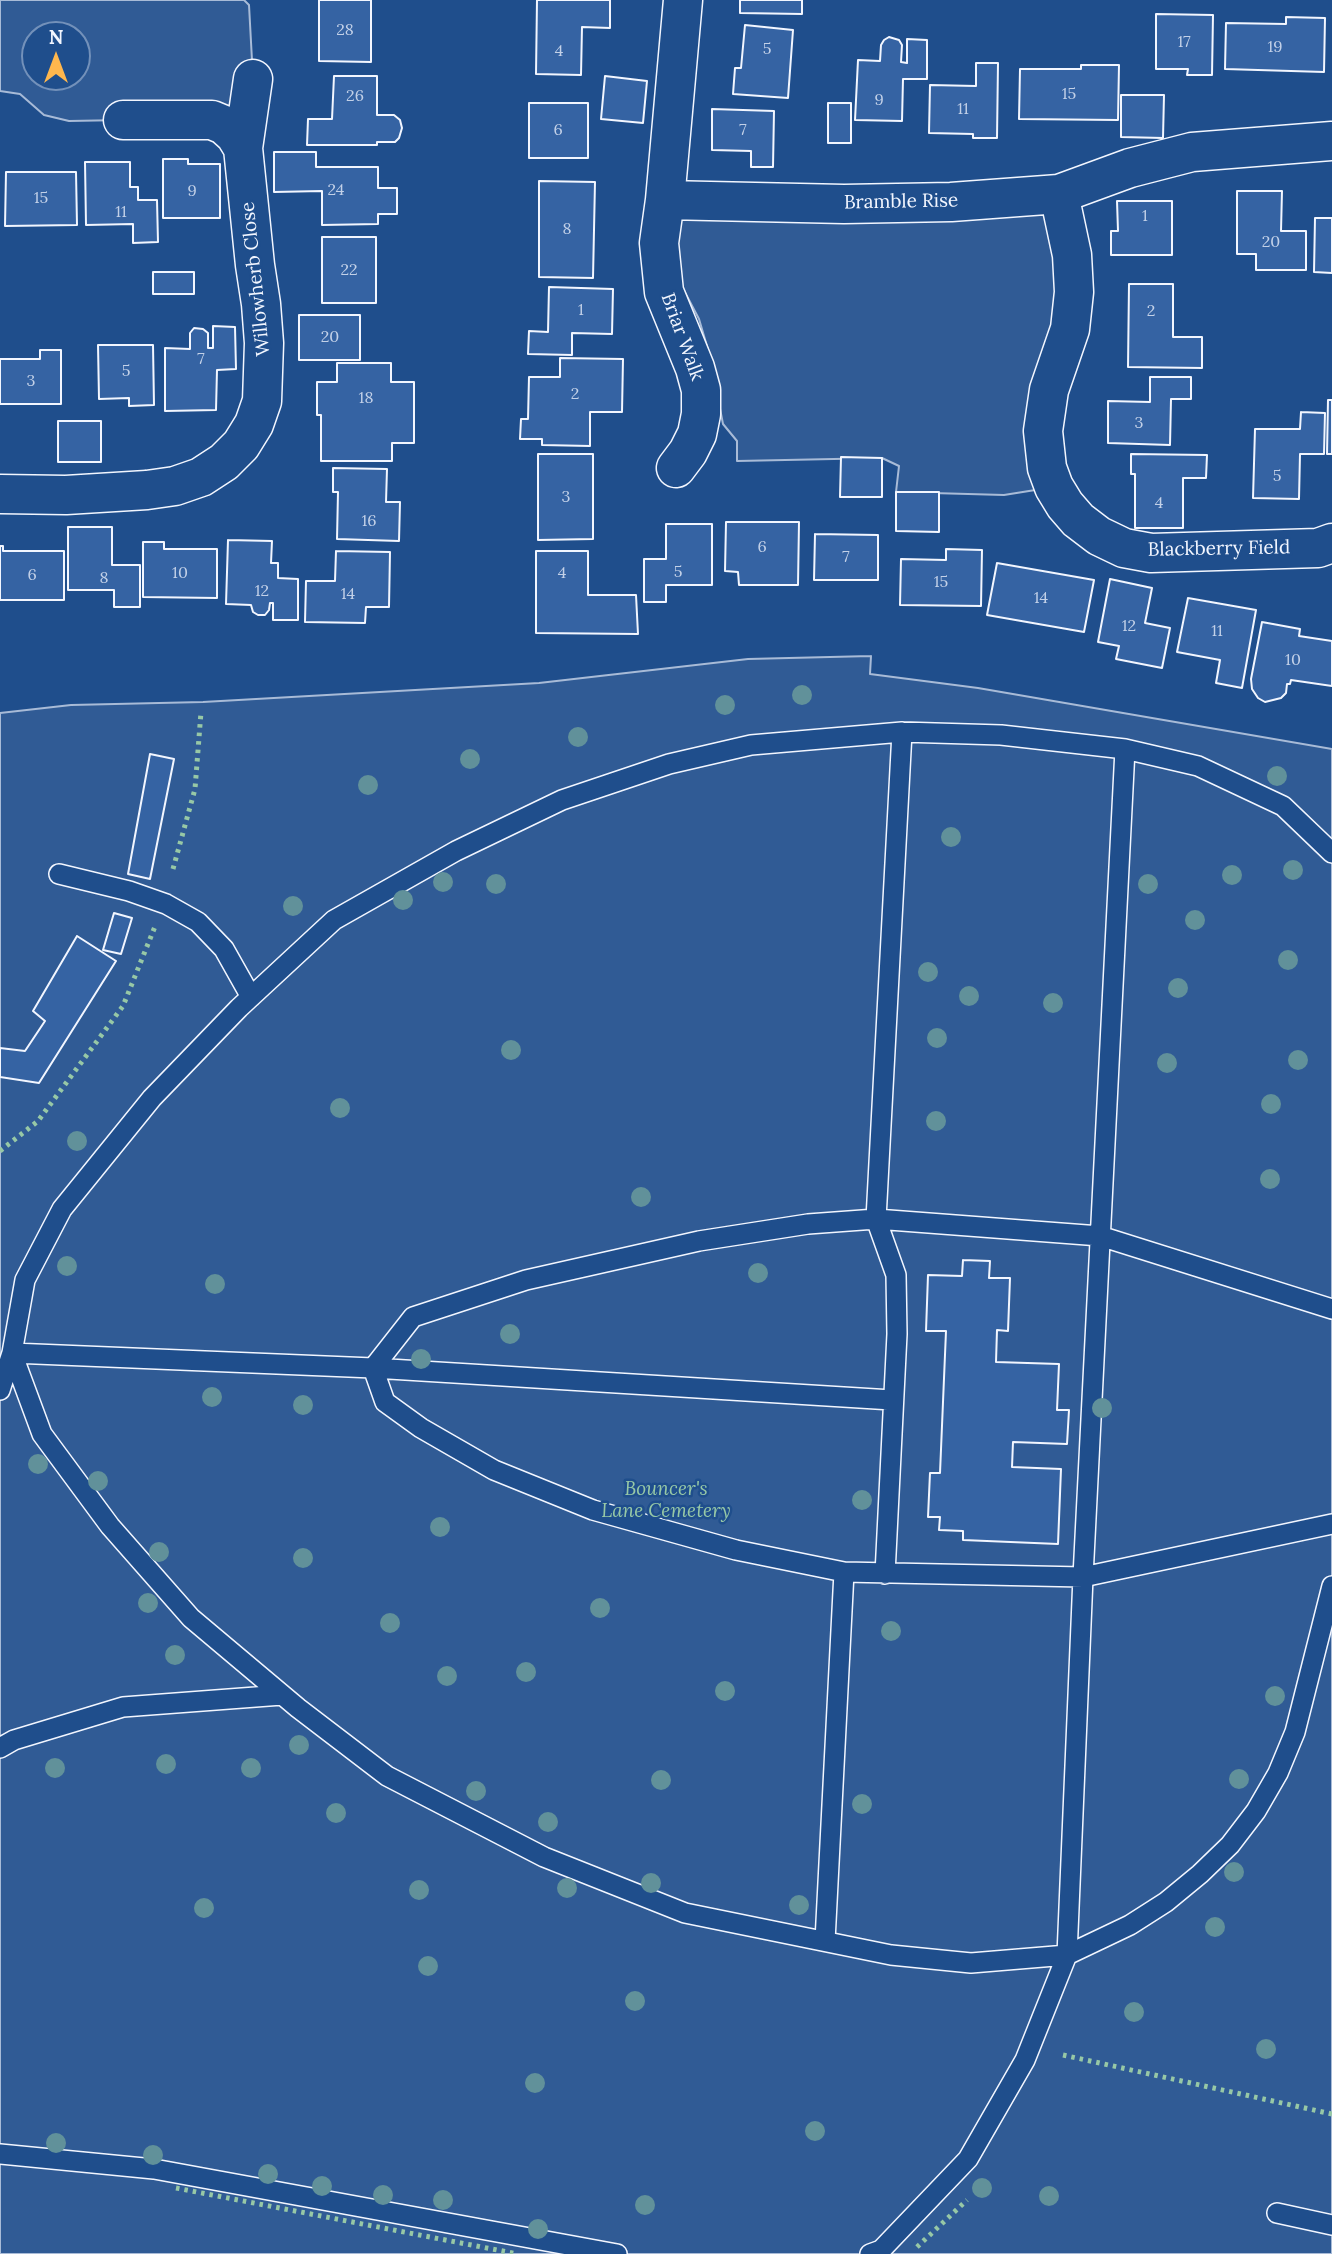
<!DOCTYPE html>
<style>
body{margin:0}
#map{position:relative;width:1332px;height:2254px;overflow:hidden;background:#1f4e8c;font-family:Lora,serif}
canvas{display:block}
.north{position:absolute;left:21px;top:21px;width:70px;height:70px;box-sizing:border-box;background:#1f4e8c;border:2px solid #7391ba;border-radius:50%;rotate:0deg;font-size:19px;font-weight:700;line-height:28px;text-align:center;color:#f2f6ff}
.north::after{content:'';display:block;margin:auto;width:24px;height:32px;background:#ffb74d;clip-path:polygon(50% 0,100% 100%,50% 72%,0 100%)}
</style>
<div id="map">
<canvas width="1332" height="2254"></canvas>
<div class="north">N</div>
</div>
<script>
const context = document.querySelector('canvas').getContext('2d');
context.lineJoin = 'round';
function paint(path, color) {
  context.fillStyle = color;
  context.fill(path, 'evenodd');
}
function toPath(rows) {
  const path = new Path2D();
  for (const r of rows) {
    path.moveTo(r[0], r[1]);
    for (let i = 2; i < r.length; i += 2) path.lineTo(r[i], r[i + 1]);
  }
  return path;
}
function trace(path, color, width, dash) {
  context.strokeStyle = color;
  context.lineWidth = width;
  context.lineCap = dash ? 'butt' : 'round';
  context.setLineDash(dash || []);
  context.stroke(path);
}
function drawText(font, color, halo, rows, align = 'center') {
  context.font = font + ' Lora,serif';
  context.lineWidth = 5;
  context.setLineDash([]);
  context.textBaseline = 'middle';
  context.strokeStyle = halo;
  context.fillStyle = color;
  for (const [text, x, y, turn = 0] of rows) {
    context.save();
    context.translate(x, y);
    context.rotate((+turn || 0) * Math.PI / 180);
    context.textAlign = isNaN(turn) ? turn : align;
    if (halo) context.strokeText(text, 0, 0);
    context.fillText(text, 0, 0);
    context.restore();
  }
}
const built = toPath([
 [0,0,244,0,249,5,253,79,235,135,123,120,69,121,44,115,20,94,0,91,0,0],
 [35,35,77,35,77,77,35,77,35,35],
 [1059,194,1054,487,1004,495,896,492,899,466,882,458,737,461,737,441,723,424,709,353,699,319,659,243,665,200,1059,194],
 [871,656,870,674,978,688,1332,749,1332,2254,0,2254,0,713,71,705,203,702,539,683,748,659,871,656]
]);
const building = toPath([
 [319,0,371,0,371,62,319,61,319,0],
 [537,0,610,0,610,28,582,27,581,75,536,74,537,0],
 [740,0,802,0,802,14,740,13,740,0],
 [1156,14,1213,15,1212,75,1187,75,1188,69,1156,69,1156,14],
 [1286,17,1325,18,1324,72,1225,69,1226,23,1286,24,1286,17],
 [745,25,793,30,788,98,733,94,735,68,741,68,745,25],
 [889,37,899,40,902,45,901,62,907,63,907,39,927,40,927,79,903,79,902,121,855,120,858,60,880,61,881,45,884,40,889,37],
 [976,63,998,63,997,138,973,138,973,134,929,133,930,85,976,86,976,63],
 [1081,65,1119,65,1118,120,1019,119,1020,69,1081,69,1081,65],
 [334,76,377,76,377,115,394,115,400,120,402,128,399,138,395,142,377,142,377,145,307,145,308,119,332,119,334,76],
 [605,76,647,81,643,123,601,119,605,76],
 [1121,95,1164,95,1163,138,1121,137,1121,95],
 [529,103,588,103,588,158,529,158,529,103],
 [828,103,851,103,851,143,828,143,828,103],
 [712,109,774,111,773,167,751,167,751,151,712,150,712,109],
 [274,152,316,152,316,167,378,167,378,188,397,188,397,214,378,214,378,224,322,225,322,191,274,192,274,152],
 [163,159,188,159,188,164,220,164,220,218,163,218,163,159],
 [85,162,130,162,130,187,138,187,138,200,157,200,158,242,133,243,133,224,86,225,85,162],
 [6,172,76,172,77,225,5,226,6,172],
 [539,181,595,182,593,278,539,277,539,181],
 [1237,191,1282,191,1281,231,1306,231,1306,270,1256,270,1256,254,1237,254,1237,191],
 [1117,201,1172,201,1172,255,1111,255,1111,231,1118,231,1117,201],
 [1315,218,1332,218,1332,273,1314,272,1315,218],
 [322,237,376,237,376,303,322,303,322,237],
 [153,272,194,272,194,294,153,294,153,272],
 [1129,284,1173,284,1173,337,1202,337,1202,368,1128,367,1129,284],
 [549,287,613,289,612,334,572,333,572,355,528,354,529,331,548,332,549,287],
 [299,315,360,315,360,360,299,360,299,315],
 [213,326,235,327,236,369,217,370,216,410,165,411,165,348,190,349,190,333,194,328,203,329,208,333,208,348,213,348,213,326],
 [98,345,153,345,154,405,129,406,129,398,99,399,98,345],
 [40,350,61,350,61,404,0,404,0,359,40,359,40,350],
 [560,358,623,359,622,412,590,412,590,446,542,445,542,439,520,439,521,419,528,419,529,377,560,377,560,358],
 [337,363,391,363,391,382,414,382,414,443,392,443,392,461,321,461,321,415,317,415,317,382,337,382,337,363],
 [1150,377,1191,377,1191,399,1171,399,1170,445,1108,443,1108,401,1150,402,1150,377],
 [1328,400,1332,400,1332,454,1327,454,1328,400],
 [1301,412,1325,413,1324,454,1300,454,1299,499,1253,498,1255,429,1300,429,1301,412],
 [58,421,101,421,101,462,58,462,58,421],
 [538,454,593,454,593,539,538,540,538,454],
 [1131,454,1207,455,1206,478,1183,478,1183,528,1135,528,1135,474,1131,474,1131,454],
 [841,457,882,458,882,497,840,497,841,457],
 [333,468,387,469,386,502,400,502,399,541,337,539,338,492,333,492,333,468],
 [896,492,939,492,939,532,896,531,896,492],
 [726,522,799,522,798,585,739,585,738,572,725,571,726,522],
 [666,524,712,524,712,585,666,585,666,602,644,602,644,559,666,559,666,524],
 [68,527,112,527,112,565,140,565,140,607,114,607,114,590,68,590,68,527],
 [815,534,878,535,878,580,814,580,815,534],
 [228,540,272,541,271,563,278,563,278,578,298,579,298,620,273,620,273,603,270,603,269,610,265,615,258,615,253,612,251,605,226,604,228,540],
 [143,542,164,542,164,549,217,549,217,598,143,597,143,542],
 [0,546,3,546,3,551,64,551,64,600,0,600,0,546],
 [946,549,982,550,981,606,900,605,901,559,946,560,946,549],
 [336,551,390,552,389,607,366,607,365,623,305,622,306,581,335,581,336,551],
 [536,551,588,551,588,595,636,595,638,634,536,633,536,551],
 [997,563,1094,580,1084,632,987,615,997,563],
 [1110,579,1152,588,1145,623,1170,628,1162,668,1116,659,1119,646,1098,642,1110,579],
 [1188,598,1256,610,1242,688,1216,683,1220,660,1177,652,1188,598],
 [1262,622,1300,629,1299,636,1332,641,1332,686,1291,680,1290,684,1287,684,1286,693,1281,698,1265,702,1258,698,1252,689,1251,679,1262,622],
 [150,754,174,759,150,879,128,874,150,754],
 [114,913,132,918,121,954,103,950,114,913],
 [77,936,116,961,39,1083,0,1077,0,1048,25,1051,45,1021,33,1011,77,936],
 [963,1260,990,1261,989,1278,1010,1278,1008,1331,997,1330,996,1362,1059,1364,1057,1410,1069,1410,1067,1444,1013,1442,1012,1467,1061,1469,1058,1544,963,1540,963,1531,939,1530,940,1517,928,1517,930,1473,940,1473,946,1331,926,1331,928,1275,962,1276,963,1260]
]);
const lane = toPath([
 [1332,853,1283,806,1198,766,1125,749,1001,735,902,732,751,745,669,764,562,800,456,851,334,920,239,1008,152,1098,62,1209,25,1280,12,1353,42,1434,110,1526,191,1618,298,1708,387,1776,544,1857,685,1913,891,1955,971,1963,1067,1955,1130,1925,1166,1902,1200,1874,1230,1845,1256,1811,1278,1773,1295,1732,1332,1586],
 [59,874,129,891,166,904,198,922,224,949,251,997],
 [1332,1309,1100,1236,876,1219,808,1224,699,1241,526,1280,413,1317,373,1368,385,1402,421,1428,494,1470,593,1510,736,1550,844,1572,1083,1577,1332,1524],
 [0,1390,12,1353,373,1368,892,1400],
 [885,1574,897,1334,896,1275,876,1219,902,732],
 [0,1748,14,1740,123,1707,282,1695],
 [825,1941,844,1572],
 [0,2154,154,2169,617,2254],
 [1277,2213,1332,2225],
 [870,2254,881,2250,968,2159,1025,2060,1067,1955,1083,1577,1125,749]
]);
const street = toPath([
 [683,0,665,200,844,204,951,202,1059,194,1130,168,1192,152,1332,141],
 [243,148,253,79],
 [1059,194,1072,255,1074,292,1070,329,1049,390,1043,431,1047,468,1054,487,1065,505,1078,520,1099,536,1124,548,1151,553,1318,548,1332,543],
 [665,200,659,243,664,292,695,368,701,390,701,414,697,434,688,452,676,468],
 [0,494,66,495,147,490,175,486,201,477,224,462,241,445,254,424,262,401,264,343,261,304,255,265,243,148,235,135,224,125,212,120,123,120]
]);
const hedge = toPath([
 [173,869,195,789,201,712],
 [0,1151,38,1121,123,1006,156,924],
 [1063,2055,1332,2114],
 [176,2188,518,2254],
 [917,2247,967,2200]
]);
const trees = [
 [802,695],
 [725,705],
 [578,737],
 [470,759],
 [1277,776],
 [368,785],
 [951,837],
 [1293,870],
 [1232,875],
 [443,882],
 [496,884],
 [1148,884],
 [403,900],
 [293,906],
 [1195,920],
 [1288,960],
 [928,972],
 [1178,988],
 [969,996],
 [1053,1003],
 [937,1038],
 [511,1050],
 [1298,1060],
 [1167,1063],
 [1271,1104],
 [340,1108],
 [936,1121],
 [77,1141],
 [1270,1179],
 [641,1197],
 [67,1266],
 [758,1273],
 [215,1284],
 [510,1334],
 [421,1359],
 [212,1397],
 [303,1405],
 [1102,1408],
 [38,1464],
 [98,1481],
 [862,1500],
 [440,1527],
 [159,1552],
 [303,1558],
 [148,1603],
 [600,1608],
 [390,1623],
 [891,1631],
 [175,1655],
 [526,1672],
 [447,1676],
 [725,1691],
 [1275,1696],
 [299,1745],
 [166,1764],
 [55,1768],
 [251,1768],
 [1239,1779],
 [661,1780],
 [476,1791],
 [862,1804],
 [336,1813],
 [548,1822],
 [1234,1872],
 [651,1883],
 [567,1888],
 [419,1890],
 [799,1905],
 [204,1908],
 [1215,1927],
 [428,1966],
 [635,2001],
 [1134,2012],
 [1266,2049],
 [535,2083],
 [815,2131],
 [56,2143],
 [153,2155],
 [268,2174],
 [322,2186],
 [982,2188],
 [383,2195],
 [1049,2196],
 [443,2200],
 [645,2205],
 [538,2229]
];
const numberNames = [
 ["28",345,30],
 ["17",1184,42],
 ["19",1275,47],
 ["5",767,49],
 ["4",559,51],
 ["15",1069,94],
 ["26",355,96],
 ["9",879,100],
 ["11",963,109],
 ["6",558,130],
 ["7",743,130],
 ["24",336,190],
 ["9",192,191],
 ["15",41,198],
 ["11",121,212],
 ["1",1145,216],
 ["8",567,229],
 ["20",1271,242],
 ["22",349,270],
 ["1",581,310],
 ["2",1151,311],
 ["20",330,337],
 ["7",201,359],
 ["5",126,371],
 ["3",31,381],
 ["2",575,394],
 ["18",366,398],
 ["3",1139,423],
 ["5",1277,476],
 ["3",566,497],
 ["4",1159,503],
 ["16",369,521],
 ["6",762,547],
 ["7",846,557],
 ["5",678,572],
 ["10",180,573],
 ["4",562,573],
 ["6",32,575],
 ["8",104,578],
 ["15",941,582],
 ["12",262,591],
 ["14",348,594],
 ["14",1041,598],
 ["12",1129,626],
 ["11",1217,631],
 ["10",1293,660]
];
const streetNames = [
 ["Bramble Rise",901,202,-1],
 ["Willowherb Close",256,279,-96],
 ["Briar Walk",682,337,70],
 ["Blackberry Field",1219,549,-1]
];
const parkNames = [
 ["Bouncer's",666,1490],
 ["Lane Cemetery",666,1512]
];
paint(built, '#305b95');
trace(built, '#a8bbd7', 2);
paint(building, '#3563a3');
trace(building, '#f2f6ff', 2);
trace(lane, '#f2f6ff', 22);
trace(street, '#f2f6ff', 41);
trace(lane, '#1f4e8c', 19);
trace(street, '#1f4e8c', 38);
trace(hedge, '#97c8a6', 5, [3.5, 5]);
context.fillStyle = '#61919a';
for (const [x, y] of trees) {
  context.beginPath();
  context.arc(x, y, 10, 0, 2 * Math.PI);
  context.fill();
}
drawText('16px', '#c3d1e8', null, numberNames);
drawText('19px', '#f2f6ff', '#1f4e8c', streetNames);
drawText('italic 19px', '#97c8a6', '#1f4e8c', parkNames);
</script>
